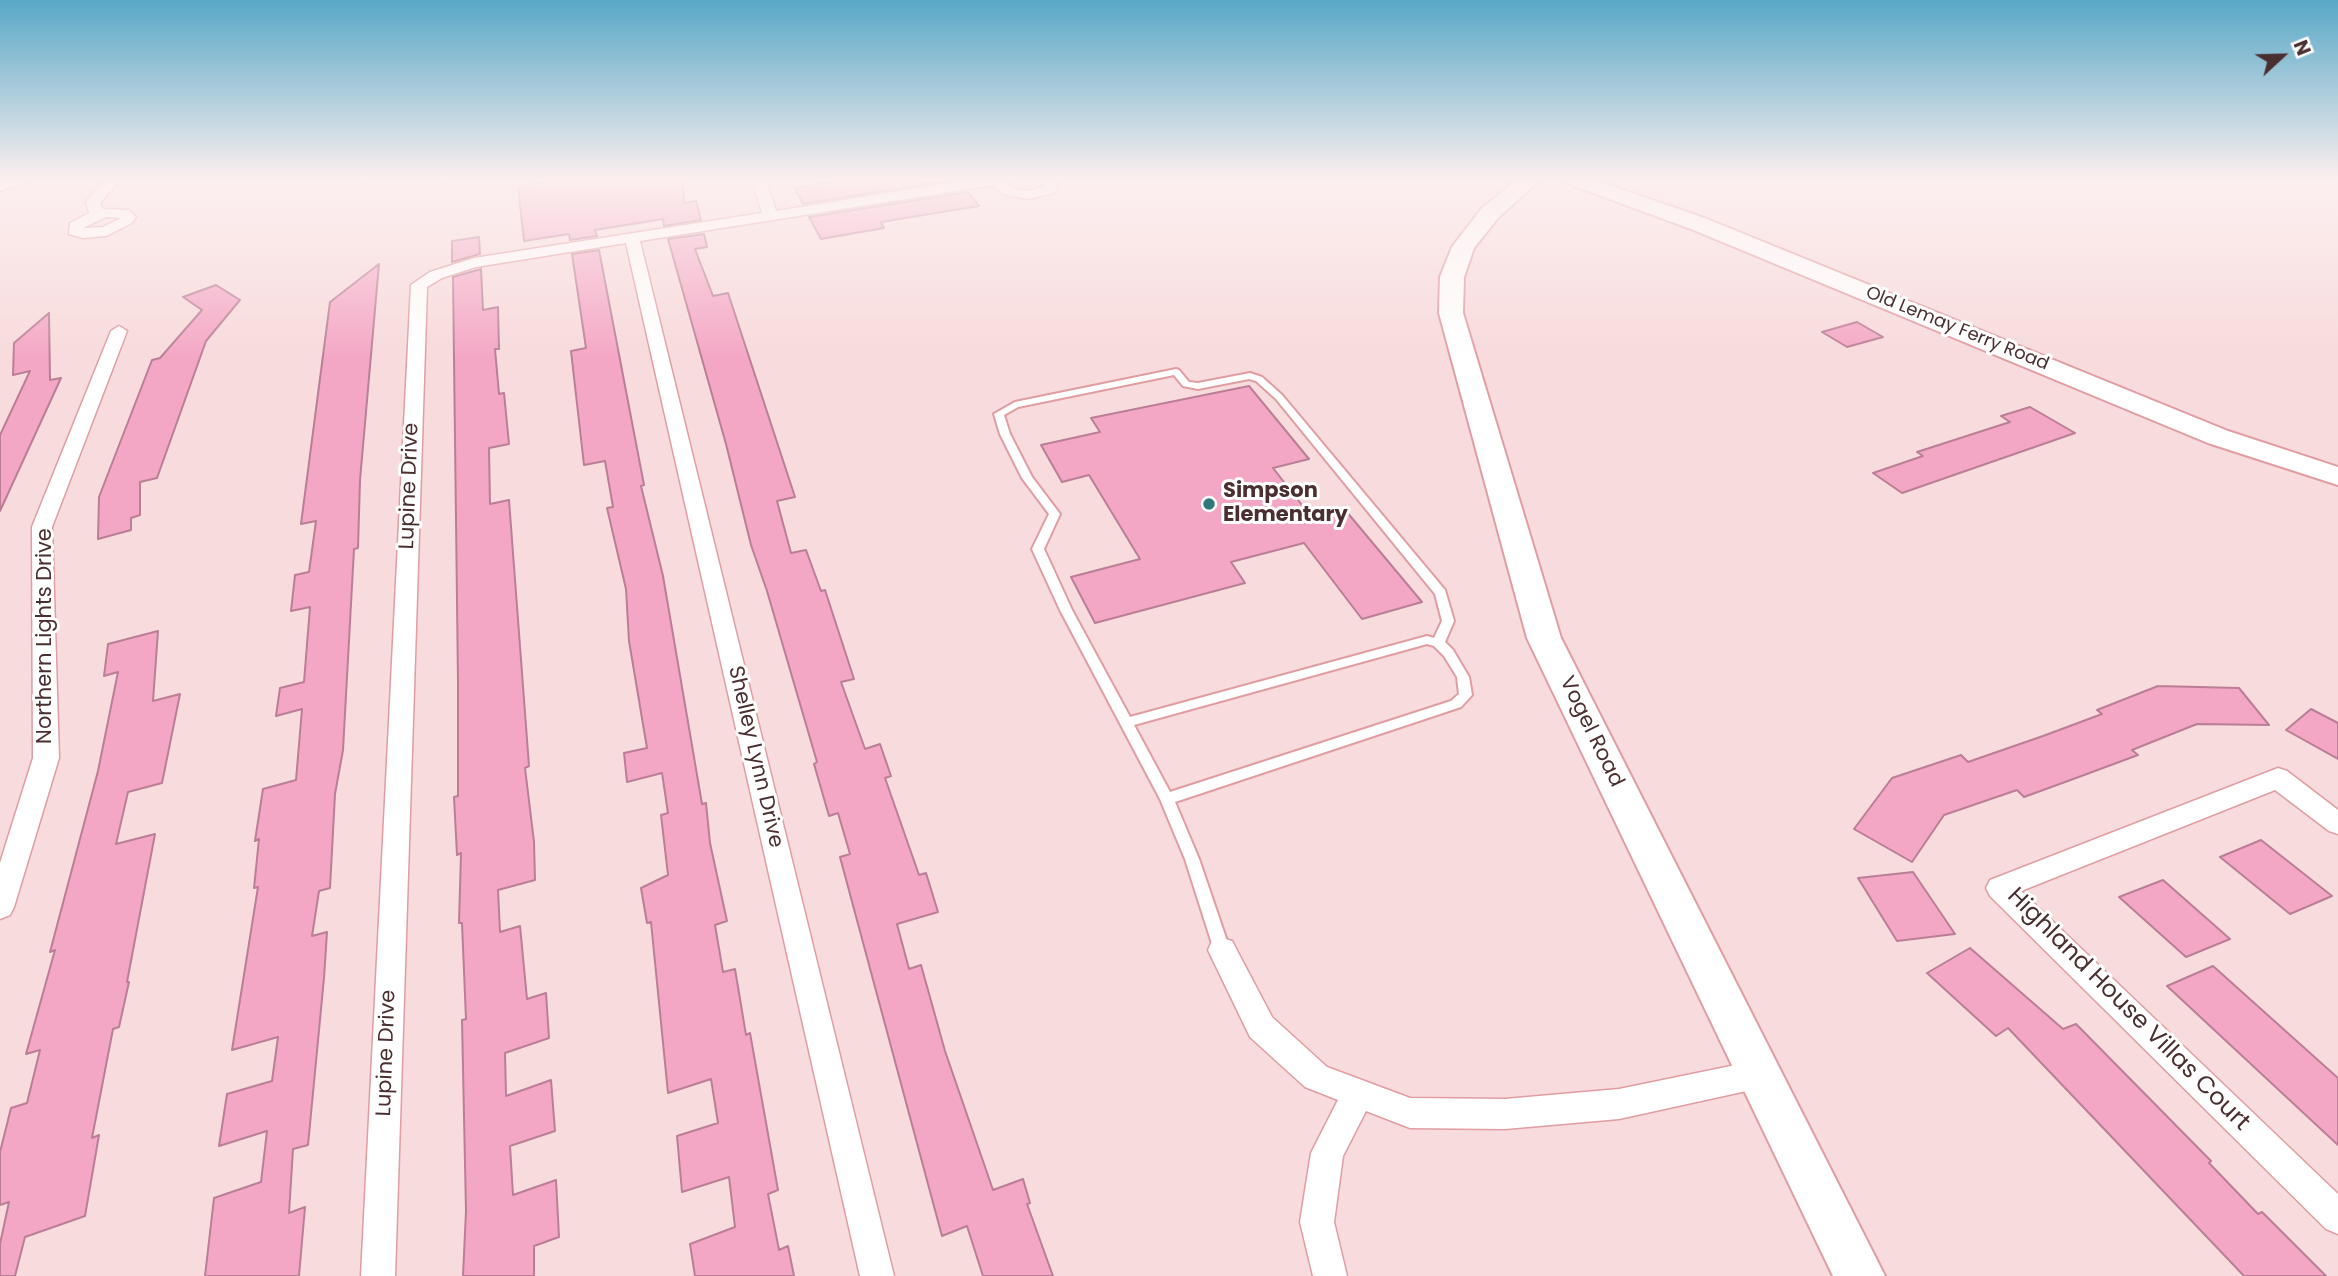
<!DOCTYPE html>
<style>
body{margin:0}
#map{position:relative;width:2338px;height:1276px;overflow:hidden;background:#f8dbdc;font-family:Poppins,sans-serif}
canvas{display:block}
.north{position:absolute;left:2247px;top:21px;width:70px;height:70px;-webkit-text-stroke:5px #fff;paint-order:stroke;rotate:68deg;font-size:19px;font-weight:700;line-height:28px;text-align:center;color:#4a2f31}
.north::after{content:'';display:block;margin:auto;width:24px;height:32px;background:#4a2f31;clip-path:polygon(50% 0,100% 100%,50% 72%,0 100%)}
</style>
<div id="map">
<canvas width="2338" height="1276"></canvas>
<div class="north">N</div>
</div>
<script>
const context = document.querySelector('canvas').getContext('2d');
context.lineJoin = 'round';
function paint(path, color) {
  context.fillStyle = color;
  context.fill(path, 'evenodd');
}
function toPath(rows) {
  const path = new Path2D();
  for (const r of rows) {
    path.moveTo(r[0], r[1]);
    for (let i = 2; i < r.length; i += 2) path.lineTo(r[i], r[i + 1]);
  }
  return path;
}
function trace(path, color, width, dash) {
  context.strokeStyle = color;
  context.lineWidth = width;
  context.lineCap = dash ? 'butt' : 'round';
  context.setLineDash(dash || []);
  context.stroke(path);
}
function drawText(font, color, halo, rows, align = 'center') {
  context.font = font + ' Poppins,sans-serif';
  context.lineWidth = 6;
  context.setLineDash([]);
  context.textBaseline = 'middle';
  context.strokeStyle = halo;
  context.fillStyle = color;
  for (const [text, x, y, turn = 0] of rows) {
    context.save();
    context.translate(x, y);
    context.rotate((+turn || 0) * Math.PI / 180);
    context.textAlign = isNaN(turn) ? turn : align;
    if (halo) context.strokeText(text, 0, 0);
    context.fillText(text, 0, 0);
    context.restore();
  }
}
const building = toPath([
 [539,180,683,180,684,203,696,201,701,220,664,226,663,219,595,230,597,236,570,240,569,234,524,241,518,187,540,183,539,180],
 [845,180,954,180,803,204,795,188,845,180],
 [968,192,979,206,881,222,884,228,821,239,809,217,968,192],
 [704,234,707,247,695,249,713,296,728,293,795,497,777,501,791,553,806,550,821,591,825,590,854,679,841,682,865,749,880,744,891,776,885,778,919,875,926,873,938,912,897,924,909,969,921,965,945,1051,993,1190,1023,1179,1030,1203,1027,1204,1053,1276,983,1276,967,1226,942,1236,840,857,850,854,838,813,829,816,814,764,817,762,767,591,751,545,726,444,668,239,704,234],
 [479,237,480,254,452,262,452,241,479,237],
 [599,250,644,485,641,486,663,576,702,804,706,803,710,843,727,921,715,925,723,972,735,969,746,1035,750,1033,778,1190,768,1194,779,1250,788,1246,794,1276,695,1276,690,1244,735,1227,729,1177,682,1192,677,1136,718,1123,711,1079,668,1093,651,922,647,923,641,888,668,875,661,815,668,813,662,773,627,782,624,753,647,748,629,641,626,589,607,508,613,507,605,461,584,465,571,351,586,348,572,254,599,250],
 [379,264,360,480,358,548,354,549,343,750,335,794,330,888,319,891,312,936,327,932,324,978,308,1145,293,1149,289,1213,305,1207,299,1276,205,1276,214,1198,261,1182,267,1131,219,1146,227,1094,272,1081,278,1037,232,1050,258,887,254,888,259,839,255,841,263,789,296,780,302,709,276,716,280,688,304,682,310,607,291,611,295,575,309,572,316,521,301,524,330,302,379,264],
 [481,269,483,310,498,307,499,349,495,349,499,394,504,393,509,444,489,448,490,504,509,500,529,766,525,768,534,842,535,880,498,890,500,932,520,926,527,999,546,993,549,1038,505,1053,506,1096,551,1080,555,1131,510,1146,513,1195,556,1180,559,1237,534,1246,534,1276,463,1276,466,1211,462,1020,466,1019,462,923,459,923,461,853,457,855,454,797,458,796,458,681,453,277,481,269],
 [216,285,240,300,206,341,157,478,140,482,140,515,131,518,131,530,98,539,99,497,152,360,160,358,202,310,183,297,216,285],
 [49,313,50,380,61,378,0,511,0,435,30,371,13,375,14,343,49,313],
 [1857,322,1883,337,1847,347,1822,332,1857,322],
 [1249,386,1309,459,1273,468,1313,519,1346,511,1422,602,1362,619,1304,543,1231,562,1245,583,1095,623,1071,577,1140,559,1089,475,1062,482,1041,445,1100,432,1091,418,1249,386],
 [2030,407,2075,433,1902,493,1873,473,1923,456,1917,452,2010,422,2001,416,2030,407],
 [158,631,153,701,180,694,162,783,128,792,116,844,155,834,127,982,129,982,119,1027,113,1029,92,1138,99,1135,85,1216,25,1237,15,1276,0,1276,0,1244,9,1202,0,1205,0,1152,11,1108,27,1103,40,1050,26,1054,55,950,50,952,98,771,118,672,104,676,108,644,158,631],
 [2158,686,2239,688,2269,725,2197,724,2132,750,2138,755,2076,778,2024,797,2017,790,1944,815,1912,862,1854,829,1892,778,1961,755,1968,762,2043,736,2102,714,2097,710,2158,686],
 [2311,709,2338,723,2338,759,2286,730,2311,709],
 [2261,840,2332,896,2290,914,2220,857,2261,840],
 [1913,872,1955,934,1897,941,1858,878,1913,872],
 [2163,880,2230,939,2186,957,2119,897,2163,880],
 [1970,948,2063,1029,2076,1024,2211,1161,2209,1163,2258,1214,2262,1212,2326,1276,2244,1276,2008,1028,1996,1036,1927,973,1970,948],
 [2213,966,2338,1078,2338,1145,2167,986,2213,966]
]);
const service = toPath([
 [1176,369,1179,370,1189,382,1198,383,1250,373,1262,377,1282,395,1445,590,1454,621,1445,642,1453,650,1469,677,1472,695,1461,707,1175,802,1199,859,1230,950,1227,955,1222,957,1217,955,1214,950,1185,859,1160,799,1060,610,1032,549,1049,514,1022,478,1000,434,994,414,1015,402,1176,369],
 [1174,375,1183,386,1198,389,1249,379,1256,381,1276,399,1435,594,1442,621,1434,638,1427,636,1130,717,1072,610,1044,549,1060,514,1032,477,1010,434,1004,415,1018,407,1174,375],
 [1427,644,1434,646,1444,656,1457,677,1459,694,1451,701,1170,792,1134,725,1427,644]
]);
const minor = toPath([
 [10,180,32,180,0,191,0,183,10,180],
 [105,180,120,180,100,203,103,209,129,210,136,217,132,223,106,236,83,238,69,234,70,223,89,213,86,202,105,180],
 [106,217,121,218,103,227,83,228,106,217],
 [361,180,448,180,441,184,368,184,361,180],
 [752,180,766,180,776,211,970,180,1005,180,1012,188,1028,191,1043,187,1043,180,1057,180,1059,183,1054,193,1028,199,1002,194,994,185,640,241,894,1276,860,1276,626,243,476,267,442,278,427,287,395,1276,361,1276,411,285,430,272,474,258,762,213,752,180],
 [119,326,127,331,52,527,59,758,14,907,10,915,0,919,0,863,33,758,32,527,111,331,119,326],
 [2278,768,2287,771,2338,810,2338,834,2329,831,2275,790,2021,891,2338,1194,2338,1234,2326,1229,1990,896,1986,888,1990,880,2278,768],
 [1222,938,1232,941,1272,1017,1327,1067,1410,1098,1505,1099,1619,1089,1760,1060,1771,1064,1775,1074,1771,1084,1760,1088,1619,1119,1505,1129,1410,1128,1366,1111,1343,1156,1334,1222,1347,1276,1313,1276,1300,1222,1311,1153,1338,1100,1305,1087,1250,1037,1208,950,1212,941,1222,938]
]);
const secondary = toPath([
 [1517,180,1540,180,1498,218,1474,248,1464,277,1463,313,1561,638,1885,1276,1833,1276,1527,638,1439,313,1440,277,1452,247,1482,208,1517,180],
 [1566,180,1595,180,1707,219,2228,431,2338,467,2338,485,2208,443,1691,229,1569,184,1566,180]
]);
const markers = [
 [1209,504,7,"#307978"]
];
const farStreetnames = [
 ["Old Lemay Ferry Road",1957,329,22]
];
const streetNames = [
 ["Lupine Drive",410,486,-88],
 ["Northern Lights Drive",46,636,-90],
 ["Vogel Road",1591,732,64],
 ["Shelley Lynn Drive",755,757,77],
 ["Lupine Drive",387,1053,-88]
];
const poiNames = [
 ["Simpson",1223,492],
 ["Elementary",1223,516]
];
const nearStreetnames = [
 ["Highland House Villas Court",2128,1010,45]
];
paint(building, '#f4a7c5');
trace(building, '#ba7e96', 2);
trace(service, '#e09da2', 4);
trace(minor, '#e09da2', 3);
trace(secondary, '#e09da2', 4);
paint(service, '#fff');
paint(minor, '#fff');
paint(secondary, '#fff');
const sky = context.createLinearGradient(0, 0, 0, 359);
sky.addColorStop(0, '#58a8c7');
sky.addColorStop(0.5, '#fcefef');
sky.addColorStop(1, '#fcefef00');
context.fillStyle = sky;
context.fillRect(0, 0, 2338, 359);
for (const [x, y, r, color] of markers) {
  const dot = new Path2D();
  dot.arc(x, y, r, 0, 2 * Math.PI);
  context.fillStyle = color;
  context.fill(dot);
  trace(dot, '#fff', 2.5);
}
drawText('18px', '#4a2f31', '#fff', farStreetnames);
drawText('21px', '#4a2f31', '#fff', streetNames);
drawText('bold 21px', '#4a2f31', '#fff', poiNames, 'left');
drawText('24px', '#4a2f31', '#fff', nearStreetnames);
</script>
